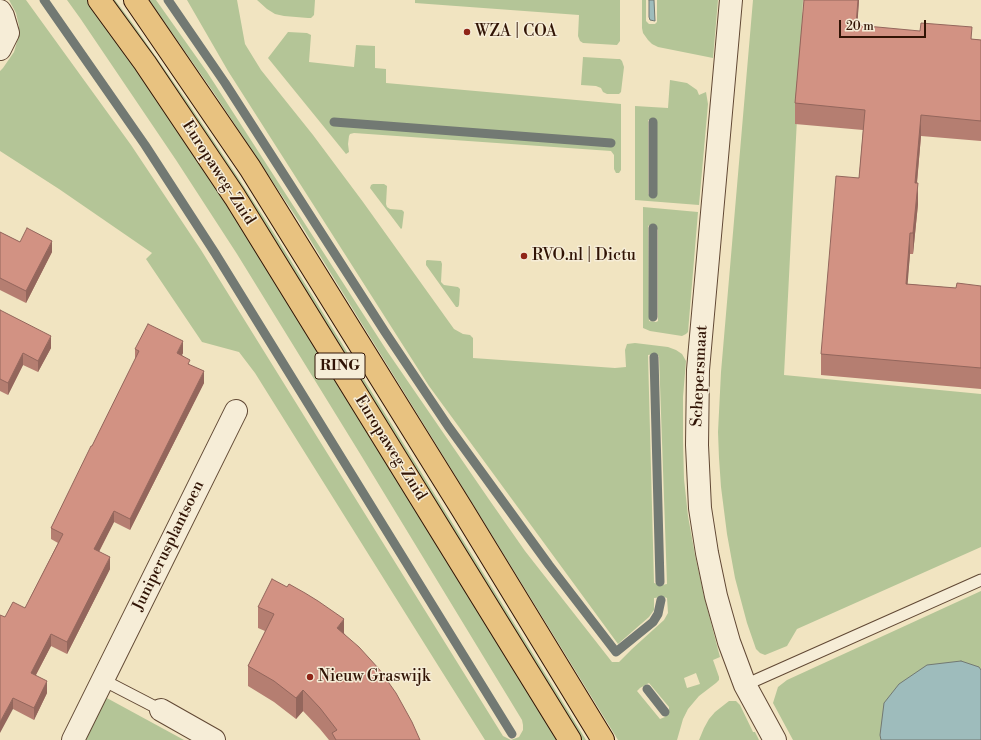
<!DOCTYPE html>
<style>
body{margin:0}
#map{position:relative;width:981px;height:740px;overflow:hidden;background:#f1e4c1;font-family:"Libre Bodoni",serif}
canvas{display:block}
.scale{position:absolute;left:839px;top:20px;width:87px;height:18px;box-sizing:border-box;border:2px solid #311405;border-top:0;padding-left:5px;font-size:12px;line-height:14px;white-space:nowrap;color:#311405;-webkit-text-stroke:3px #f6edd7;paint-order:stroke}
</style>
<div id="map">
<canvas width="981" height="740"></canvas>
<div class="scale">20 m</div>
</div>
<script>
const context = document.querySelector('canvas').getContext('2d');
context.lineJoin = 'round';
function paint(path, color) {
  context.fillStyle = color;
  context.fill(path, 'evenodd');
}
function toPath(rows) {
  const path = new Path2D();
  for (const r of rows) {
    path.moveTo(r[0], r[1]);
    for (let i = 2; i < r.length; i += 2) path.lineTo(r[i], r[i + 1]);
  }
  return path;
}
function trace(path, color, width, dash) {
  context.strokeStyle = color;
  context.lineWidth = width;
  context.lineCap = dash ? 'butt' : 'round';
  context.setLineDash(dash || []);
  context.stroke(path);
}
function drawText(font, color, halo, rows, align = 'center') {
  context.font = font + ' "Libre Bodoni",serif';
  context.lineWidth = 3;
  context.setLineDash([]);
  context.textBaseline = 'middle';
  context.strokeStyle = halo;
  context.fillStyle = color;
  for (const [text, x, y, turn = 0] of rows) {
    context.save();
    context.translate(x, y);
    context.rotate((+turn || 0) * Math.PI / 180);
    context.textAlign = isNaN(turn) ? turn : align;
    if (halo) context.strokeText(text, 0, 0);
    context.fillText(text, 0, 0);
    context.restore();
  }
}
const green = toPath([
 [9,0,26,0,131,145,201,250,503,736,511,740,519,737,523,730,523,725,522,720,359,452,237,254,176,160,80,18,67,0,90,0,213,176,561,740,485,740,439,667,255,373,239,352,202,342,146,259,152,253,59,189,0,151,0,71,3,68,14,52,19,35,19,26,16,13],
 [107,0,115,0,133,24,186,100,237,176,275,235,586,740,579,740],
 [149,0,156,0,207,72,387,351,488,498,525,551,612,662,619,662,632,649,664,620,668,613,667,598,664,597,654,598,654,610,649,617,618,644,429,386,228,71,187,0,237,0,245,44,261,70,313,135,363,202,454,329,463,334,470,335,473,338,473,358,615,368,626,367,625,350,627,344,635,343,668,347,676,350,682,354,686,361,683,397,683,442,684,479,688,516,695,555,704,596,720,657,713,660,719,677,719,680,716,683,699,696,688,709,683,719,677,740,618,740,298,220,214,93],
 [655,354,659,356,667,584,662,585,654,583,648,355],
 [696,673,700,684,687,688,684,678],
 [647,684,649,683,669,707,669,711,665,717,660,719,637,691,640,688],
 [257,0,315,0,314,15,311,18,308,18,284,16,275,14,267,9],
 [415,0,620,0,620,41,617,45,583,43,580,41,578,36,579,15,415,3],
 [642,0,646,0,646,21,649,24,655,24,657,22,657,0,718,0,713,58,658,47,652,44,648,40,643,33,642,28],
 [753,0,803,0,784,375,981,394,981,547,797,629,787,646,765,655,760,653,756,649,747,623,735,578,727,534,721,487,719,458,718,432,721,372],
 [288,32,307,33,311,35,309,62,354,67,356,45,375,46,375,68,386,69,386,83,621,104,621,170,619,173,616,173,614,169,614,155,611,151,354,133,350,134,349,136,348,144,349,152,346,154,268,58],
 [583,57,617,59,620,59,622,61,624,67,621,92,619,94,607,94,603,92,601,88,596,86,581,85],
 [670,80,687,83,697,90,699,95,706,92,708,104,699,205,635,200,635,106,668,108],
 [648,120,657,120,657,195,652,197,648,194],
 [373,184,384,184,387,186,386,204,387,207,390,209,402,210,404,212,402,228,401,229,370,188,371,185],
 [643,207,698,212,688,332,686,334,682,336,650,331,643,328],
 [652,224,658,230,658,321,656,322,649,321,648,226],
 [427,260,441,261,442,264,441,282,444,285,458,287,460,289,459,305,458,307,456,307,426,265,426,261],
 [981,591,981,670,979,667,880,735,881,740,793,740,773,703,778,687,787,680],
 [105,697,184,740,82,740],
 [729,701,736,701,740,705,753,732,755,732,759,740,699,740,704,728,709,719,715,712]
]);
const water = toPath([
 [649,0,654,0,655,21,650,20,649,17,649,0],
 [961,661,979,667,981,670,981,740,881,740,880,735,884,703,899,684,927,665,961,661]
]);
const stream = toPath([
 [44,0,145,145,215,253,512,734],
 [168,0,225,83,385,332,448,426,549,565,616,652,653,622,658,614,661,600],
 [334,122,611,143],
 [653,122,653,194],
 [653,228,653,317],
 [654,357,660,582],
 [647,689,665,712]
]);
const service = toPath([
 [103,680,161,710],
 [745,685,981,580]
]);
const minor = toPath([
 [731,0,698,370,697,445,700,508,707,553,716,596,729,642,745,685,775,740],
 [0,11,3,16,8,33,0,49],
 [161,710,214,740],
 [73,740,236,411]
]);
const primary = toPath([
 [99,0,145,63,235,197,570,740],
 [135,0,250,168,462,509,603,740]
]);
const wall = toPath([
 [804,0,859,0,857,25,981,40,981,141,921,136,917,183,918,204,913,254,910,254,907,284,956,288,981,286,981,389,821,375,821,354,859,178,863,130,795,124,795,103],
 [0,232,20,242,52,252,26,303,0,290],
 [0,310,51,348,38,372,23,365,8,395,0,391],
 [135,349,183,353,182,355,190,365,204,383,130,530,114,522,99,552,110,569,67,654,51,646,36,675,47,693,34,720,13,709,5,617,25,608,58,543,51,539,51,528,135,360],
 [258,607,344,633,420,740,329,740,320,729,303,711,296,719,274,702,248,686,248,666,265,631,258,628]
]);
const shadedWall = toPath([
 [858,0,859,0,856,46,856,25],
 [921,115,921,136,915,204,915,183],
 [918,183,918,204,913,254,913,233],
 [910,233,910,254,906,305,906,284],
 [52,241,52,252,26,303,26,291],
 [51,336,51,348,38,372,38,361],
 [183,341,183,353,177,364,177,353],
 [23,353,23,365,8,395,8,383],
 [204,371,204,383,130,530,130,519],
 [114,511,114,522,94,561,94,549],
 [110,557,110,569,67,654,67,642],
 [344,619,344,640,337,628],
 [51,634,51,646,31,684,31,673],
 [47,681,47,693,34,720,34,708],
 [303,690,303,711,296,719,296,698],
 [13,698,13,709,0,733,0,722]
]);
const building = toPath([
 [804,0,858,0,856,25,920,31,921,23,972,27,971,39,981,40,981,121,921,115,915,183,918,183,913,233,910,233,906,284,956,288,957,283,981,286,981,368,821,354,836,176,859,178,865,110,795,103,804,0],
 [27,228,52,241,26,291,0,278,0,232,20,242,27,228],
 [0,310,51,336,38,361,23,353,8,383,0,379,0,310],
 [148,324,183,341,177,353,190,360,188,364,204,371,130,519,114,511,94,549,110,557,67,642,51,634,31,673,47,681,34,708,13,698,0,722,0,615,5,617,13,602,25,608,63,534,51,528,91,446,92,446,139,351,135,349,148,324],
 [272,579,287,587,289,584,305,593,318,601,344,619,337,628,359,647,379,669,396,693,412,722,420,740,336,740,332,733,337,730,320,708,303,690,296,698,274,681,248,666,274,614,258,607,272,579]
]);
const markers = [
 [467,32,4,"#8f2418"],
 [524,256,4,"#8f2418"],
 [310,677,4,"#8f2418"]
];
const shields = [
 [340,366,50]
];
const shieldNames = [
 ["RING",340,366]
];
const poiNames = [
 ["WZA | COA",475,32],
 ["RVO.nl | Dictu",532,256],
 ["Nieuw Graswijk",318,677]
];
const streetNames = [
 ["Europaweg-Zuid",218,173,57],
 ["Schepersmaat",700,376,-87],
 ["Europaweg-Zuid",390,448,58],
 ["Juniperusplantsoen",169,546,-64]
];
paint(green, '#b4c597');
paint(water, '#9ebcbc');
trace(water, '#727973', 1);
trace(stream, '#727973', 9);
trace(service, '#614834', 13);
trace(minor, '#614834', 24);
trace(primary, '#311405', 24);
trace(service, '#f6edd7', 11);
trace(minor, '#f6edd7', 22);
trace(primary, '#e8c280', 22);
paint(wall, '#b57e71');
paint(shadedWall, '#93665c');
paint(building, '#d29283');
trace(building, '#93665c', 1);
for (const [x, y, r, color] of markers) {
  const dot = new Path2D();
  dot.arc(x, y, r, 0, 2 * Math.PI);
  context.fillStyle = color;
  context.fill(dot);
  trace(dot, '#f6edd7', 1.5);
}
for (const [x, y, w] of shields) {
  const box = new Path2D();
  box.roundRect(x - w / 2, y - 13, w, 26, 3);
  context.fillStyle = '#f6edd7';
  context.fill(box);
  trace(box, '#311405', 1);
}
drawText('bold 15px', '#311405', null, shieldNames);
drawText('16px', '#311405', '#f6edd7', poiNames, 'left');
drawText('16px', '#311405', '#f6edd7', streetNames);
</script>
